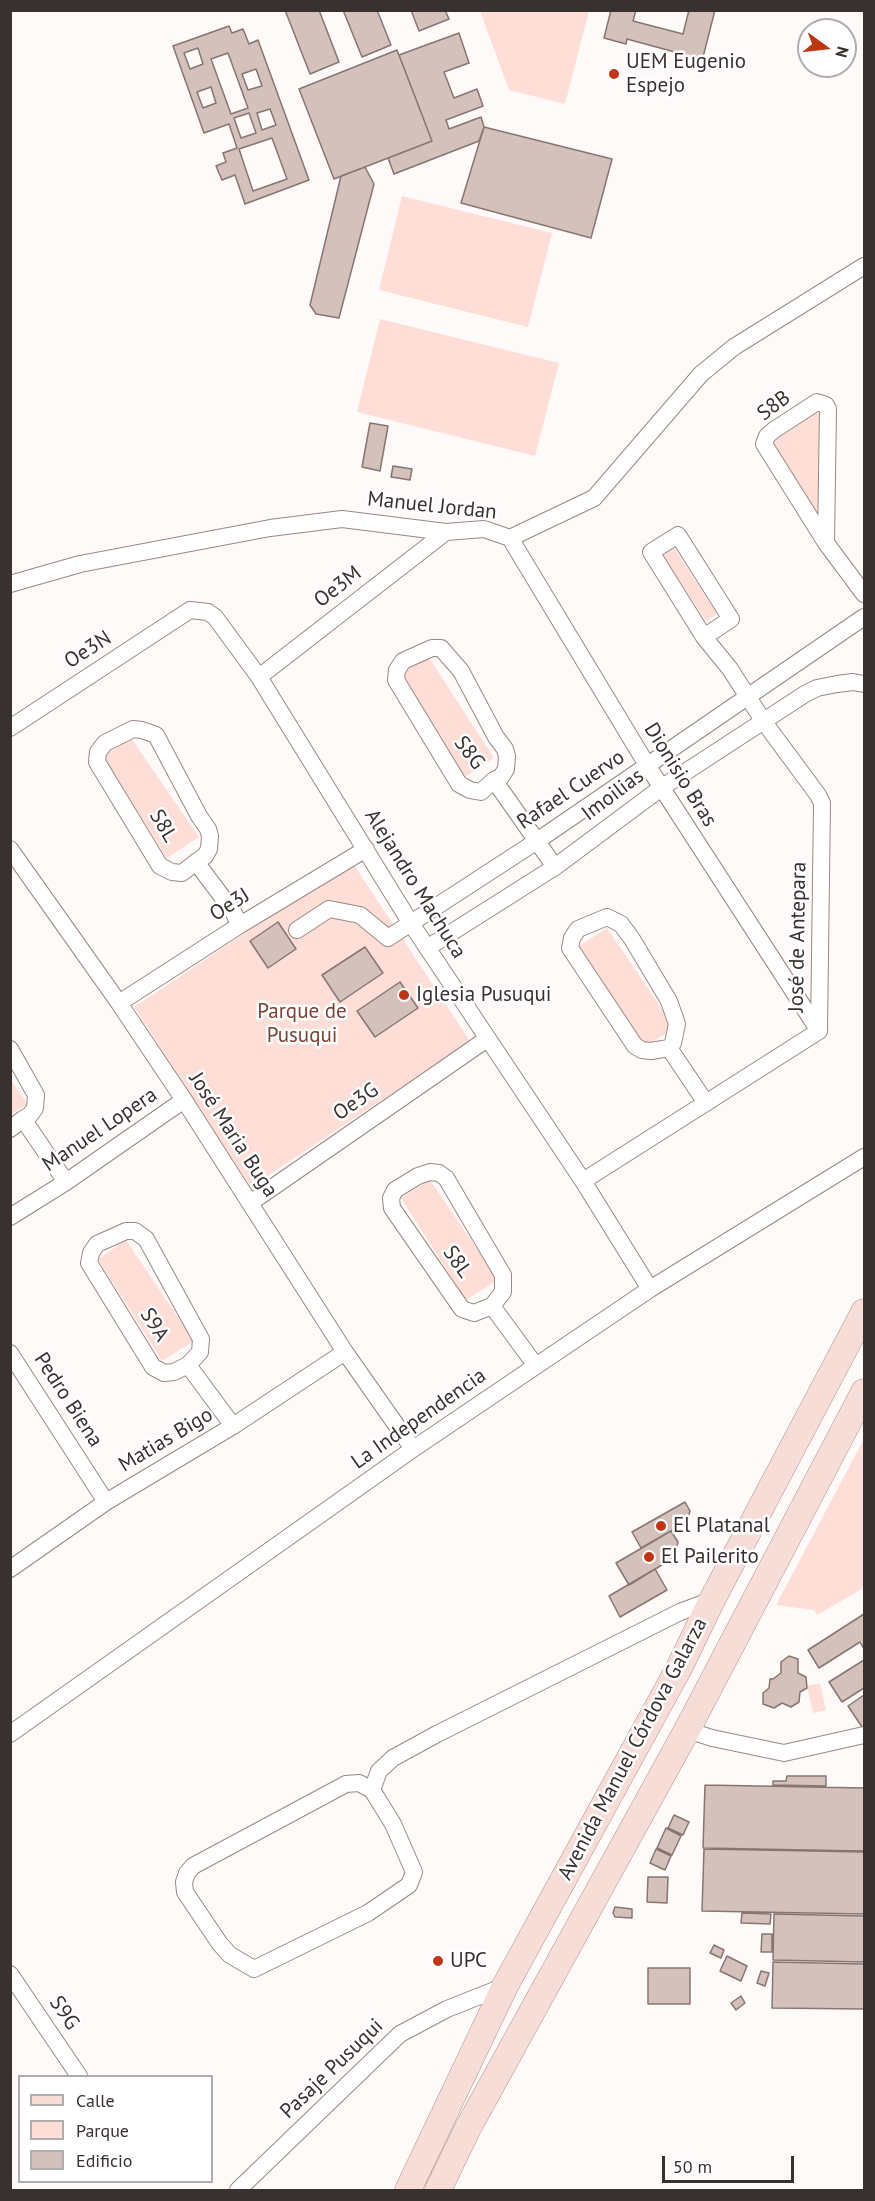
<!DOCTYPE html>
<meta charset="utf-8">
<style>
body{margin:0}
#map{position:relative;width:875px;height:2201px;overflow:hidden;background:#fefaf9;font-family:"PT Sans",sans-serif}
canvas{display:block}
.frame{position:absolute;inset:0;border:12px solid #39312f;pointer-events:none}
.legend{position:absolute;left:18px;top:2075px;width:195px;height:108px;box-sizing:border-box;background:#fff;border:2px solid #b0adac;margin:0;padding:8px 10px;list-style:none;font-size:18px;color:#39312f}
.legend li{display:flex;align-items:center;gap:12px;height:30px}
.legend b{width:30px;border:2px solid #b0adac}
.north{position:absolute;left:797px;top:18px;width:60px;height:60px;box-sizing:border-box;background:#fff;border:2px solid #b0adac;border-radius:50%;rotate:105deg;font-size:16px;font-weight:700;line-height:24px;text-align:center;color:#39312f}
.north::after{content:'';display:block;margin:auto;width:21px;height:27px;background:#c03614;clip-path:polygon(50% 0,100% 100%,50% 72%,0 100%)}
.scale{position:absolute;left:662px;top:2156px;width:132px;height:27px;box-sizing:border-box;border:3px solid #39312f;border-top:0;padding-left:8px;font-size:18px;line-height:21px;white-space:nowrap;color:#39312f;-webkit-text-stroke:4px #fff;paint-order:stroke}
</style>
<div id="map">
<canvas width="875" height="2201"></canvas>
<div class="frame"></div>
<ul class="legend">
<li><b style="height:8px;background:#f7ddd7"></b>Calle</li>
<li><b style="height:16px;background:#feded6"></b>Parque</li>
<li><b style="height:16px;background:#d5c1bc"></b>Edificio</li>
</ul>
<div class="north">N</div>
<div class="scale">50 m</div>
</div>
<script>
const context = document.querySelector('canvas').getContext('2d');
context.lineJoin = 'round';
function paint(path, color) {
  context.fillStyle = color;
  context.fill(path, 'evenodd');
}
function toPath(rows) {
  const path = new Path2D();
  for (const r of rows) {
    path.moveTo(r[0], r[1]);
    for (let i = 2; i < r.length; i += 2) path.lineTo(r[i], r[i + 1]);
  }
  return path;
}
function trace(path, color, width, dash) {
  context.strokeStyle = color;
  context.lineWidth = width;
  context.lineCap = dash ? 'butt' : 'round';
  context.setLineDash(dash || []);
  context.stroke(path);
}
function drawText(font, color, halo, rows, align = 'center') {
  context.font = font + ' "PT Sans",sans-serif';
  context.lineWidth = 5;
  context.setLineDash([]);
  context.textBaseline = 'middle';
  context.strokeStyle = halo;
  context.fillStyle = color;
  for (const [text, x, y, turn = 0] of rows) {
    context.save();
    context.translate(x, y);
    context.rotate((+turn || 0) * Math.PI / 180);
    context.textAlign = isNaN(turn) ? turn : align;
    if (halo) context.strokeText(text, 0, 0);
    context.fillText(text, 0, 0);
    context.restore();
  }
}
const green = toPath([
 [480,11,589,11,565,104,509,90],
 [402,196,552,233,528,327,379,290],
 [380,319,559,363,535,456,357,412],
 [815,413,820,414,821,419,818,514,815,514,773,445,776,440],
 [674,548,717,614,706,621,663,555],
 [428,656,494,758,464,778,398,676],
 [131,738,199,837,167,858,103,756],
 [352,862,470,1041,251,1187,134,1007],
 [607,928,675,1028,643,1048,579,946],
 [10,1079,28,1104,11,1114,10,1114],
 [430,1180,498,1280,466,1300,401,1198],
 [126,1240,194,1341,162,1361,98,1259],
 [864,1439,864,1588,817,1615,814,1610,776,1605],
 [820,1683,826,1710,813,1713,807,1686]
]);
const building = toPath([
 [285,10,319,10,339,62,310,74,285,10],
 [343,10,377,10,391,45,362,57,343,10],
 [411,10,445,10,449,19,419,31,411,10],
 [611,10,636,10,633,21,683,34,689,10,715,10,701,65,680,59,682,54,627,39,626,44,604,38,611,10],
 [229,26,232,33,243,29,249,44,258,40,309,180,245,204,235,175,222,180,216,166,226,162,223,153,237,148,229,124,204,133,173,46,229,26],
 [228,53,248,108,231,114,211,59,228,53],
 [249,113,256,133,241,138,234,118,249,113],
 [459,33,469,63,444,72,454,98,477,89,483,106,446,120,449,129,481,117,484,127,479,141,394,174,388,158,432,141,399,55,459,33],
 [198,48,203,64,190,69,184,53,198,48],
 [397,50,432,141,334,179,299,89,397,50],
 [256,69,262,86,248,90,242,74,256,69],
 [211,87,216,103,203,108,197,92,211,87],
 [270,109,276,125,262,130,257,113,270,109],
 [484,127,612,159,591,238,461,203,484,127],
 [272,138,287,179,253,191,239,149,272,138],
 [365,167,374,184,339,318,316,314,310,305,341,176,365,167],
 [370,423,388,426,380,471,362,467,370,423],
 [393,466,412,469,410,480,391,477,393,466],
 [278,922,296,949,268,968,250,941,278,922],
 [365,947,383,973,340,1002,322,975,365,947],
 [400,982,418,1008,375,1037,357,1011,400,982],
 [685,1502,690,1511,687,1522,641,1548,632,1532,685,1502],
 [671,1531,678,1542,675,1553,670,1560,629,1585,616,1563,671,1531],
 [655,1569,667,1590,620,1617,609,1596,655,1569],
 [864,1614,864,1649,860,1642,819,1668,808,1650,864,1614],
 [789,1656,798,1659,798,1673,806,1677,807,1688,800,1692,799,1702,791,1707,782,1703,774,1708,763,1704,763,1693,769,1688,770,1679,773,1679,781,1673,781,1662,789,1656],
 [864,1660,864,1688,842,1702,829,1682,864,1660],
 [864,1695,864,1727,862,1727,848,1706,864,1695],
 [787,1776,826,1776,826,1786,773,1785,773,1781,786,1781,787,1776],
 [705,1785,864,1788,864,1851,703,1848,705,1785],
 [674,1815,689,1822,683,1835,668,1828,674,1815],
 [666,1828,681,1836,672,1855,657,1848,666,1828],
 [656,1849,671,1856,665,1870,650,1863,656,1849],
 [704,1849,864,1852,864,1914,702,1911,704,1849],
 [648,1877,668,1877,667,1903,647,1902,648,1877],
 [615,1907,632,1909,632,1918,615,1917,613,1913,615,1907],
 [742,1913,771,1914,770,1924,741,1923,742,1913],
 [774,1914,864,1916,864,1962,773,1960,774,1914],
 [762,1934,772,1934,772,1952,761,1952,762,1934],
 [714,1945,724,1950,721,1958,710,1953,714,1945],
 [727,1956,747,1966,741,1981,720,1971,727,1956],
 [773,1962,864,1964,864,2009,772,2008,773,1962],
 [648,1968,690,1968,690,2004,648,2004,648,1968],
 [761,1971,769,1973,765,1986,757,1983,761,1971],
 [741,1996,745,2003,736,2010,731,2003,741,1996]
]);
const street = toPath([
 [510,538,647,765,819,1031],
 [826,543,828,409,826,405,817,402,774,430,767,436,764,444,826,543,864,594],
 [10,584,80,564,270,528,342,519,446,532,484,529,510,538,594,498,701,374,734,347,864,266],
 [704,637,731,619,678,535,651,552,704,637,730,669,764,722,818,795,822,803,819,1031],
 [259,677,446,532],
 [10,728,190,610,208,612,215,617,259,677,410,922,583,1181,650,1289],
 [494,780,501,777,506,769,507,756,505,749,496,737,461,671,441,648,432,648,403,661,397,670,396,680,459,784,470,790,481,792,494,780,555,867],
 [10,849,119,1003,184,1100,345,1352,413,1449],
 [196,862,205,856,209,849,210,836,208,829,199,816,156,735,142,730,133,729,105,743,98,752,97,762,160,866,172,872,182,873,196,862,232,910,240,925],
 [607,917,621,924,632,939,669,1001,677,1024,673,1043,669,1048,651,1051,642,1050,635,1046,570,948,572,938,578,929,607,917],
 [297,930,329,909,360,915,388,938,537,841,864,617],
 [427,948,555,867,661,788,805,694,817,688,837,684,853,682,864,684],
 [119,1003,240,925,366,849],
 [669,1048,706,1103],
 [10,1049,36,1095,35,1108,30,1115,23,1119],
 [10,1129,23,1119,66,1182],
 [583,1181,819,1031],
 [250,1203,487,1039],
 [10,1217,66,1182,184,1100],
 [492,1306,503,1292,503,1275,446,1178,439,1173,430,1172,418,1176,395,1190,391,1198,392,1208,462,1309,474,1313,492,1306,536,1366],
 [10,1353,106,1502],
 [188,1365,200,1352,201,1339,146,1239,135,1231,126,1231,97,1244,91,1253,89,1263,153,1367,164,1373,174,1372,188,1365,233,1426],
 [10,1569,106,1502,233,1426,345,1352],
 [687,1730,712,1738,784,1753,864,1735],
 [10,1734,413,1449,650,1289,864,1157],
 [372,1790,359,1783,346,1784,193,1866,187,1873,184,1882,185,1892,220,1944,230,1955,254,1969,368,1913,409,1885,414,1872,393,1824,372,1790,379,1771,393,1758,437,1734,680,1612,712,1600],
 [10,1974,79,2076],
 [238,2190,400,2034,447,2009,505,1986]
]);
const primary = toPath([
 [408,2190,505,1986,679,1668,712,1600,864,1312],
 [438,2190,468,2128,687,1730,864,1392]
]);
const markers = [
 [614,74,6,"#c03614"],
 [404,995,6,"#c03614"],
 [661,1526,6,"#c03614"],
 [649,1557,6,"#c03614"],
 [438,1961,6,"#c03614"]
];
const poiNames = [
 ["UEM Eugenio",626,62],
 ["Espejo",626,86],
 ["Iglesia Pusuqui",416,995],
 ["El Platanal",673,1526],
 ["El Pailerito",661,1557],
 ["UPC",450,1961]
];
const streetNames = [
 ["S8B",774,406,-37],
 ["Manuel Jordan",432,506,6],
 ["Oe3M",338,587,-38],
 ["Oe3N",88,650,-33],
 ["S8G",469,753,53],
 ["Dionisio Bras",680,775,58],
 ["Rafael Cuervo",571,790,-34],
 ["Imoilias",613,795,-37],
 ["S8L",163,826,59],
 ["Alejandro Machuca",415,884,58],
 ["Oe3J",230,905,-32],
 ["José de Antepara",798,937,-89],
 ["Oe3G",356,1102,-35],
 ["Manuel Lopera",100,1130,-34],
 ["José Maria Buga",233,1135,57],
 ["S8L",457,1262,55],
 ["S9A",154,1325,58],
 ["Pedro Biena",68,1400,57],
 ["La Independencia",419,1419,-35],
 ["Matias Bigo",166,1440,-31],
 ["Avenida Manuel Córdova Galarza",633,1749,-62],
 ["S9G",64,2013,56],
 ["Pasaje Pusuqui",332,2069,-44]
];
const parkNames = [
 ["Parque de",302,1012],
 ["Pusuqui",302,1036]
];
paint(green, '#feded6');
paint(building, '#d5c1bc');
trace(building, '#877571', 1.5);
trace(street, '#9a8883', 18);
trace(primary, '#b1928b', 27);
trace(street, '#fff', 16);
trace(primary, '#f7ddd7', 26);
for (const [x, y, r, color] of markers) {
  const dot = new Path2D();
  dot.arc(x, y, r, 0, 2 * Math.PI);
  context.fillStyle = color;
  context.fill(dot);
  trace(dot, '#fff', 2);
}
drawText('21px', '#39312f', '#fff', poiNames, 'left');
drawText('21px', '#39312f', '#fff', streetNames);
drawText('21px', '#7b4134', '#fff', parkNames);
</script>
